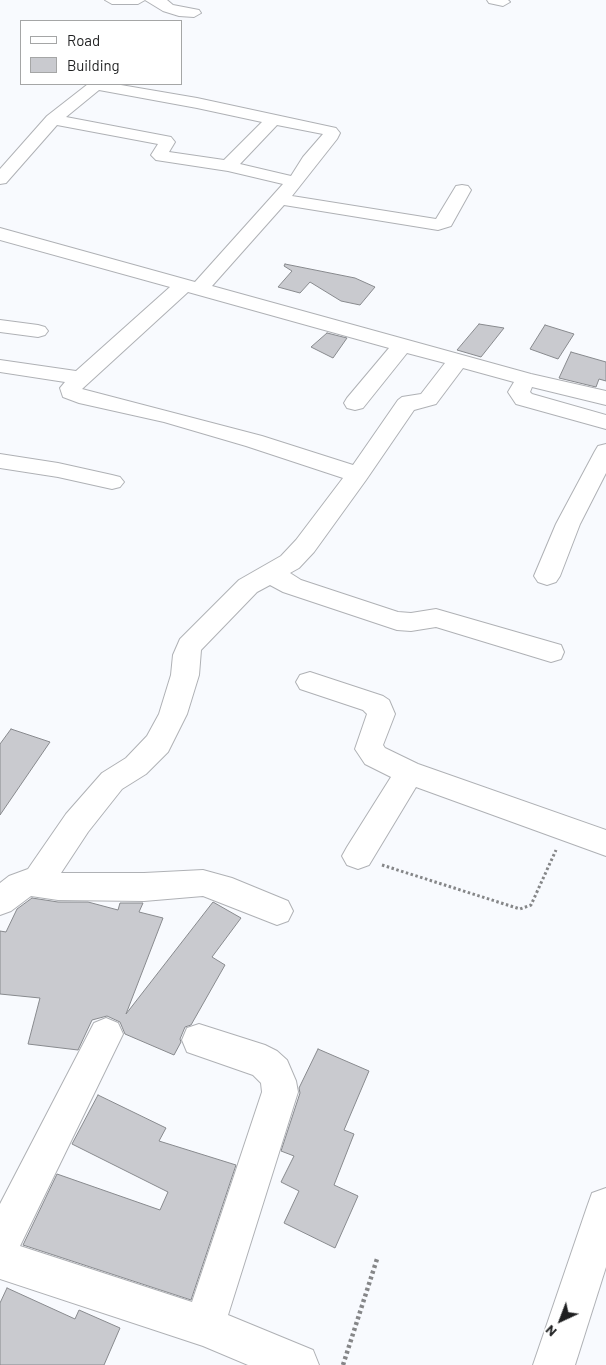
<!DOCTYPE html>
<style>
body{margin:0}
#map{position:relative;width:606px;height:1365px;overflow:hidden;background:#f8fafe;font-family:Barlow,sans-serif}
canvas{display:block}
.legend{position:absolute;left:20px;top:20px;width:162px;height:65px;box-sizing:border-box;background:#fff;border:1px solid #a5a6a6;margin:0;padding:6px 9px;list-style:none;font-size:15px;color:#1f2021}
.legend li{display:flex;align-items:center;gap:10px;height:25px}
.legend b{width:25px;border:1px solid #a5a6a6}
.north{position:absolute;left:536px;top:1295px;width:50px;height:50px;-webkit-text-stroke:4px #fff;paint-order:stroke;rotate:223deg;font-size:14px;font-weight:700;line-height:20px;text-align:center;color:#1f2021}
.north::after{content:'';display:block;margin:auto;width:18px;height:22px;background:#1f2021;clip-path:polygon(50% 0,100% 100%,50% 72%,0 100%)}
</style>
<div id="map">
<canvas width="606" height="1365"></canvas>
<ul class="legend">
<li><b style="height:6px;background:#fff"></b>Road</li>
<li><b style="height:14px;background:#c9cacf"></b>Building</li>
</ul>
<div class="north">N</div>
</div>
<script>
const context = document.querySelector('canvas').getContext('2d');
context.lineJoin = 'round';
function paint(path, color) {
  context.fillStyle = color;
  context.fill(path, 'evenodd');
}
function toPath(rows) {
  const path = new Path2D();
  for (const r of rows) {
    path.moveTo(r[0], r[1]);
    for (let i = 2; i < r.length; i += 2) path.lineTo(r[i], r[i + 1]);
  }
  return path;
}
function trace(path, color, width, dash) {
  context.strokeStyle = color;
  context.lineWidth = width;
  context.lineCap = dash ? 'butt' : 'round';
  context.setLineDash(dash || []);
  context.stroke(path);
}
const building = toPath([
 [285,264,355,278,375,287,360,305,341,301,310,282,300,293,278,287,292,271,284,266,285,264],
 [479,324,504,328,481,357,457,350,479,324],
 [545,325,574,334,558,359,530,349,545,325],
 [327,333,347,338,333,358,311,347,327,333],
 [571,352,606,362,606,381,599,379,596,387,559,378,571,352],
 [11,729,50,742,0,815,0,744,11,729],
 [32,898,58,902,88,902,118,910,120,903,143,903,139,912,163,918,126,1014,213,902,241,918,212,957,225,965,191,1025,185,1027,180,1039,181,1042,174,1055,125,1034,120,1022,107,1016,92,1020,78,1050,28,1044,40,998,0,994,0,931,6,932,17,909,32,898],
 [318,1049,369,1071,344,1130,354,1134,334,1185,358,1196,335,1248,284,1223,299,1191,281,1182,294,1156,281,1151,300,1093,299,1088,318,1049],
 [98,1095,166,1128,159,1141,236,1165,191,1300,23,1245,57,1174,160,1210,168,1192,72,1144,98,1095],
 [7,1288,75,1319,79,1310,120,1328,104,1365,0,1365,0,1303,7,1288]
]);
const pathFar1 = toPath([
 [382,865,520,909,531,905,556,850]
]);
const path = toPath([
 [343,1365,377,1259]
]);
const minor = toPath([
 [105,0,145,0,138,4,112,4,105,0],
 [145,0,167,0,173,5,199,10,201,13,194,17,179,16,163,11,145,0],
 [487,0,508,0,510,2,503,6,489,3,487,0],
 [88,84,115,84,197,98,336,128,340,133,337,139,292,196,436,219,456,186,462,185,468,186,471,190,451,226,438,230,284,205,212,286,531,374,606,391,606,405,532,387,530,392,532,394,606,415,606,429,516,404,508,392,514,382,463,368,436,404,414,410,366,480,314,552,299,568,290,573,301,580,398,612,411,613,436,609,561,645,564,652,561,659,551,662,436,627,411,631,397,630,283,592,270,585,257,592,201,650,199,675,187,714,168,752,146,774,122,789,88,832,61,873,144,873,203,870,232,878,288,901,293,911,288,921,277,925,203,896,144,901,58,900,31,896,11,911,0,915,0,883,9,876,28,869,66,814,102,773,126,758,147,736,159,714,171,675,173,655,180,639,239,580,281,556,296,540,343,478,246,446,164,422,79,403,63,397,60,388,65,382,0,372,0,360,76,371,170,287,0,240,0,228,195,282,283,184,228,171,156,160,151,155,158,144,57,125,6,183,0,184,0,169,47,116,88,84],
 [99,90,197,108,262,122,224,160,169,152,175,142,171,137,66,117,99,90],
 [277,125,323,134,303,157,291,176,240,164,277,125],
 [188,292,389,348,347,398,344,403,347,408,355,410,363,408,407,353,445,363,421,394,402,397,398,400,353,465,262,436,82,389,188,292],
 [0,320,38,325,45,327,48,331,45,335,38,337,0,332,0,320],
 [606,444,606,473,580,524,560,576,556,582,547,585,538,582,534,576,556,524,595,451,598,446,606,444],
 [0,454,58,463,112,475,120,477,124,482,120,487,112,489,58,477,0,468,0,454],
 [310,672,383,696,389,700,395,714,383,745,385,748,418,764,606,830,606,856,416,787,369,865,358,869,347,865,342,856,347,847,391,777,365,764,355,749,367,714,363,710,300,689,296,682,300,675,310,672],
 [106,1018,118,1023,123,1034,20,1246,192,1302,262,1092,261,1083,253,1075,187,1052,182,1040,187,1028,199,1024,265,1045,277,1051,287,1060,296,1081,298,1092,228,1315,313,1350,319,1365,248,1365,203,1346,0,1279,0,1204,94,1023,106,1018]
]);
const highway = toPath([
 [606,1188,606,1267,575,1365,533,1365,587,1207,592,1193,606,1188]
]);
paint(building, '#c9cacf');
trace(building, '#888a8e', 1);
trace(minor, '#afb1b5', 2);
trace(highway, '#afb1b5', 2);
trace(pathFar1, '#858688', 3, [2.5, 2.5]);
trace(path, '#858688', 4.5, [3, 3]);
paint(minor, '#fff');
paint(highway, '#fff');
</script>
